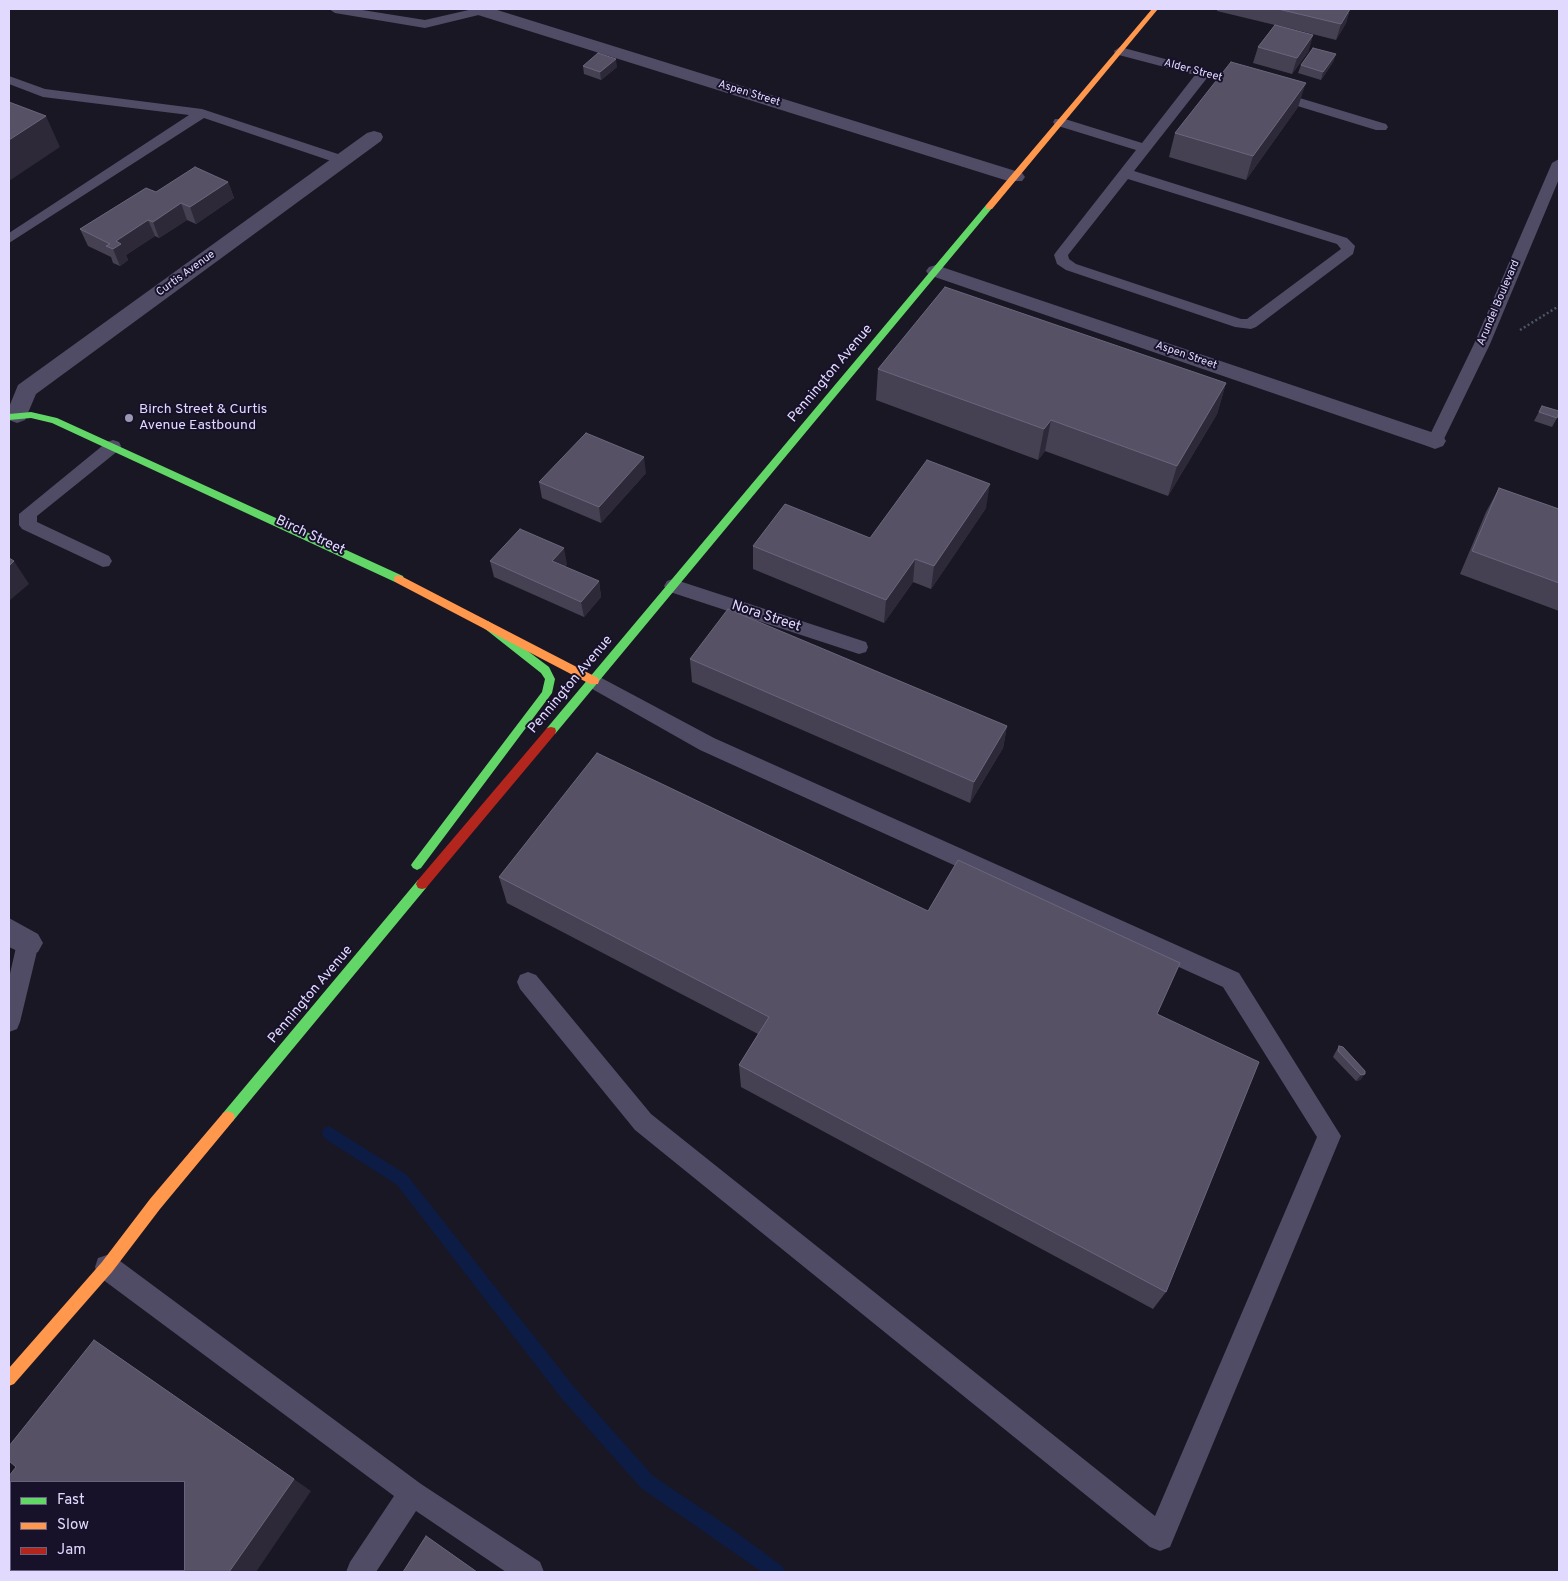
<!DOCTYPE html>
<style>
body{margin:0}
#map{position:relative;width:1568px;height:1581px;overflow:hidden;background:#1a1724;font-family:Overpass,sans-serif}
canvas{display:block}
.frame{position:absolute;inset:0;border:10px solid #e1dafe;pointer-events:none}
.legend{position:absolute;left:10px;top:1481px;width:175px;height:90px;box-sizing:border-box;background:#17112a;border:1px solid #68617f;margin:0;padding:6px 9px;list-style:none;font-size:15px;color:#e1dafe}
.legend li{display:flex;align-items:center;gap:10px;height:25px}
.legend b{width:25px;border:1px solid #68617f}
</style>
<div id="map">
<canvas width="1568" height="1581"></canvas>
<div class="frame"></div>
<ul class="legend">
<li><b style="height:6px;background:#63d668"></b>Fast</li>
<li><b style="height:6px;background:#ff974d"></b>Slow</li>
<li><b style="height:6px;background:#b3261e"></b>Jam</li>
</ul>
</div>
<script>
const context = document.querySelector('canvas').getContext('2d');
context.lineJoin = 'round';
function toPath(rows) {
  const path = new Path2D();
  for (const r of rows) {
    path.moveTo(r[0], r[1]);
    for (let i = 2; i < r.length; i += 2) path.lineTo(r[i], r[i + 1]);
  }
  return path;
}
function paint(path, color) {
  context.fillStyle = color;
  context.fill(path, 'evenodd');
}
function trace(path, color, width, dash) {
  context.strokeStyle = color;
  context.lineWidth = width;
  context.lineCap = dash ? 'butt' : 'round';
  context.setLineDash(dash || []);
  context.stroke(path);
}
function drawText(font, color, halo, rows, align = 'center') {
  context.font = font + ' Overpass,sans-serif';
  context.lineWidth = 4;
  context.setLineDash([]);
  context.textBaseline = 'middle';
  context.strokeStyle = halo;
  context.fillStyle = color;
  for (const [text, x, y, turn = 0] of rows) {
    context.save();
    context.translate(x, y);
    context.rotate((+turn || 0) * Math.PI / 180);
    context.textAlign = isNaN(turn) ? turn : align;
    if (halo) context.strokeText(text, 0, 0);
    context.fillText(text, 0, 0);
    context.restore();
  }
}
const stream = toPath([
 [329,1126,407,1175,574,1387,653,1476,729,1527,782,1566,785,1572,762,1572,641,1488,562,1399,397,1185,324,1138,322,1133,324,1128,329,1126]
]);
const path = toPath([
 [1520,330,1559,306]
]);
const lane = toPath([
 [329,9,356,9,425,20,473,9,493,9,491,12,425,28,335,13,329,9],
 [1120,47,1248,81,1250,84,1243,88,1207,78,1134,171,1347,238,1355,246,1353,254,1256,327,1251,329,1235,327,1066,270,1057,264,1054,255,1056,252,1136,150,1055,125,1053,122,1055,119,1065,119,1142,143,1195,75,1115,54,1114,51,1120,47],
 [1128,179,1337,244,1341,249,1247,319,1241,319,1076,264,1069,259,1068,255,1128,179],
 [9,76,45,89,202,109,347,157,349,160,347,163,337,163,204,118,9,243,9,233,189,115,43,97,9,84,9,76],
 [1273,90,1386,124,1388,127,1386,130,1376,130,1268,97,1266,94,1268,91,1273,90],
 [1559,159,1559,179,1490,344,1443,441,1441,445,1435,447,1429,445,1427,441,1474,344,1552,163,1559,159],
 [113,440,119,442,121,446,119,450,37,516,37,522,109,556,112,561,109,566,103,567,22,529,19,525,19,514,107,442,113,440],
 [673,579,866,642,868,647,866,652,859,654,667,591,664,586,667,581,673,579],
 [594,674,714,738,1239,973,1341,1136,1170,1547,1160,1551,1150,1547,635,1130,520,989,517,982,520,975,528,972,536,975,651,1114,1155,1516,1317,1137,1223,987,700,750,587,686,585,681,587,676,594,674],
 [28,934,36,936,39,943,20,1022,17,1029,9,1032,9,978,17,943,20,936,28,934],
 [107,1255,116,1258,421,1484,540,1562,544,1572,506,1572,416,1511,376,1572,346,1572,350,1562,394,1496,98,1276,95,1267,98,1258,107,1255]
]);
const street = toPath([
 [477,9,494,9,1022,173,1025,177,1022,181,1008,181,478,15,475,11,477,9],
 [374,131,381,133,383,137,381,141,36,394,25,420,17,423,9,420,9,407,18,385,367,133,374,131],
 [936,265,1443,436,1446,441,1443,446,1435,449,1427,446,929,275,926,271,929,267,936,265],
 [9,918,38,934,43,943,38,952,28,956,9,947,9,918]
]);
const fast = toPath([
 [986,205,993,207,555,734,547,734,546,731,547,728,986,205],
 [31,412,57,418,403,576,404,579,403,582,395,582,52,423,31,418,9,420,9,414,31,412],
 [488,621,549,667,555,679,552,693,421,868,417,870,413,868,411,865,413,862,542,692,545,679,541,673,484,628,483,625,484,622,488,621],
 [422,879,426,880,428,884,426,888,233,1121,228,1123,223,1121,221,1117,223,1113,418,880,422,879]
]);
const slow = toPath([
 [1152,9,1158,9,992,209,986,209,986,205,1152,9],
 [399,575,598,678,599,681,598,684,590,684,395,582,394,579,395,576,399,575],
 [228,1111,233,1113,235,1117,233,1121,160,1209,112,1272,14,1384,9,1386,9,1368,102,1262,150,1199,223,1113,228,1111]
]);
const jam = toPath([
 [551,727,555,728,556,731,555,734,426,888,422,889,418,888,416,884,418,880,547,728,551,727]
]);
const wall = toPath([
 [1217,9,1350,9,1346,23,1336,40,1277,25,1313,35,1308,52,1292,74,1253,63,1258,47,1275,25,1217,11],
 [1336,54,1333,62,1321,80,1298,73,1301,65],
 [583,66,617,67,601,80,584,74],
 [1298,107,1246,180,1169,157,1175,133],
 [228,182,234,198,196,224,187,220,159,238,155,236,126,255,128,260,120,266,113,263,111,257,88,246,80,229,156,192],
 [878,369,1226,383,1217,414,1168,496,1045,451,1038,460,876,400],
 [1542,406,1557,418,1552,427,1534,421],
 [646,473,601,523,542,498,539,482],
 [1499,488,1559,509,1559,611,1460,574,1486,512],
 [986,508,931,589,913,582,884,623,753,569,753,546,870,538],
 [490,561,567,564,565,567,599,581,601,597,584,617,494,577],
 [690,659,1007,726,1003,748,970,803,692,682],
 [499,877,928,911,1157,1014,1166,1292,1153,1309,741,1087,739,1065,758,1034,507,903],
 [1339,1046,1365,1074,1360,1080,1356,1081,1333,1057,1335,1053]
]);
const shadedWall = toPath([
 [1350,9,1346,23,1336,40,1341,24],
 [1313,35,1308,52,1292,74,1297,58],
 [1336,54,1333,62,1321,80,1323,72],
 [616,59,617,67,601,80,600,72],
 [1306,83,1298,107,1246,180,1253,156],
 [46,116,60,147,9,181,9,140],
 [228,182,234,198,196,224,190,207],
 [181,203,187,220,159,238,153,222],
 [148,220,155,236,126,255,128,260,120,266,113,249,116,241],
 [1226,383,1217,414,1168,496,1177,466],
 [1051,420,1045,451,1038,460,1044,429],
 [644,457,646,473,601,523,599,507],
 [990,484,986,508,931,589,934,566],
 [564,548,567,564,555,577,552,561],
 [915,559,913,582,884,623,886,600],
 [14,561,29,584,9,601,9,566],
 [599,581,601,597,584,617,581,602],
 [1007,726,1003,748,970,803,974,782],
 [1365,1074,1360,1080,1356,1081,1361,1075],
 [94,1340,311,1491,256,1572,229,1572],
 [46,1570,80,1570,78,1572,44,1572]
]);
const building = toPath([
 [1278,9,1350,9,1341,24,1278,9],
 [1275,25,1313,35,1297,58,1258,47,1275,25],
 [1313,48,1336,54,1323,72,1301,65,1313,48],
 [598,53,616,59,600,72,583,66,598,53],
 [1231,62,1306,83,1253,156,1175,133,1231,62],
 [9,102,46,116,9,140,9,102],
 [195,167,228,182,190,207,181,203,153,222,148,220,116,241,121,244,113,249,106,246,110,244,80,229,146,188,156,192,195,167],
 [945,287,1226,383,1177,466,1051,420,1044,429,878,369,945,287],
 [1542,406,1559,411,1557,418,1539,412,1542,406],
 [586,433,644,457,599,507,539,482,586,433],
 [927,460,990,484,934,566,915,559,886,600,753,546,785,504,870,538,927,460],
 [1499,488,1559,509,1559,583,1472,551,1499,488],
 [520,529,564,548,552,561,599,581,581,602,490,561,520,529],
 [9,558,14,561,9,566,9,558],
 [728,609,1007,726,974,782,690,659,728,609],
 [597,753,928,911,958,860,1180,963,1157,1014,1259,1062,1166,1292,739,1065,769,1017,499,877,597,753],
 [1339,1046,1343,1047,1365,1071,1365,1074,1361,1075,1338,1051,1339,1046],
 [94,1340,294,1479,229,1572,102,1572,103,1570,184,1570,184,1482,11,1482,11,1570,46,1570,44,1572,9,1572,9,1476,16,1467,9,1461,9,1446,94,1340],
 [426,1536,477,1572,403,1572,426,1536]
]);
const markers = [
 [129,418,5,"#9b96b2"]
];
const farStreetnames = [
 ["Alder Street",1193,71,15],
 ["Aspen Street",749,94,17],
 ["Curtis Avenue",186,274,-36],
 ["Arundel Boulevard",1499,303,-67],
 ["Aspen Street",1186,356,19]
];
const streetNames = [
 ["Pennington Avenue",831,374,-50],
 ["Birch Street",310,536,25],
 ["Nora Street",766,617,18],
 ["Pennington Avenue",571,685,-50],
 ["Pennington Avenue",311,995,-50]
];
const poiNames = [
 ["Birch Street & Curtis",139,410],
 ["Avenue Eastbound",139,426]
];
paint(stream, '#0d1c45');
trace(path, '#4a5565', 2.5, [2, 2.5]);
paint(lane, '#504c65');
paint(street, '#504c65');
paint(fast, '#63d668');
paint(slow, '#ff974d');
paint(jam, '#b3261e');
paint(wall, '#454153');
paint(shadedWall, '#2d2938');
paint(building, '#565165');
trace(building, '#6b667d', 1);
for (const [x, y, r, color] of markers) {
  const dot = new Path2D();
  dot.arc(x, y, r, 0, 2 * Math.PI);
  context.fillStyle = color;
  context.fill(dot);
  trace(dot, '#17112a', 2);
}
drawText('11px', '#e1dafe', '#17112a', farStreetnames);
drawText('14px', '#e1dafe', '#17112a', streetNames);
drawText('14px', '#e1dafe', '#17112a', poiNames, 'left');
</script>
